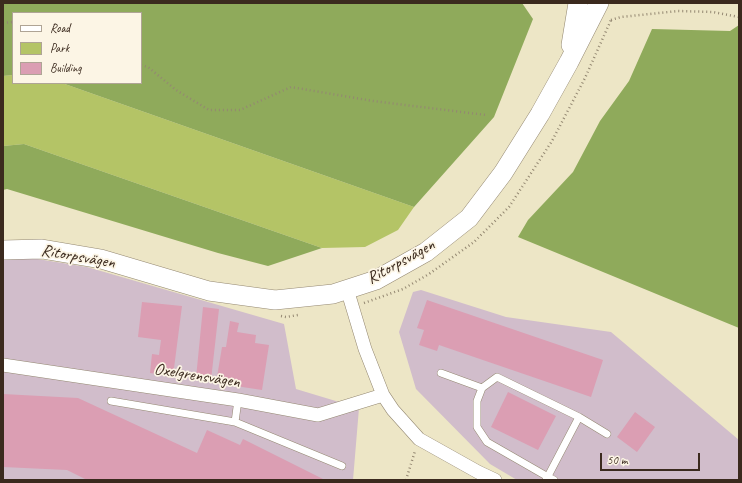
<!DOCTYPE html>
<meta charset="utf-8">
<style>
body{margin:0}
#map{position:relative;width:742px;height:483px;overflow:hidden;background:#ede6c6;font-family:Caveat,sans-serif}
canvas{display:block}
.frame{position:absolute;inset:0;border:4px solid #3b2a1e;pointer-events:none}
.legend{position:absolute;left:12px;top:12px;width:130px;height:72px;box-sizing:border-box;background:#fcf5e5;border:1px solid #afa495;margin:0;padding:5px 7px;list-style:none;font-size:12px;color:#3b2a1e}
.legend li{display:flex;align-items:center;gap:8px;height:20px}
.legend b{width:20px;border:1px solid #afa495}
.scale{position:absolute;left:600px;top:453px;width:100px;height:18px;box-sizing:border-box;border:2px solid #3b2a1e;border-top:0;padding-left:5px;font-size:12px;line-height:14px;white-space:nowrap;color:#3b2a1e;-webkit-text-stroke:3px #fcf5e5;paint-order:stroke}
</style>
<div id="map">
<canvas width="742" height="483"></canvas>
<div class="frame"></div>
<ul class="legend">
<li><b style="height:5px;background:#fff"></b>Road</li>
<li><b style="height:11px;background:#b4c466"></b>Park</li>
<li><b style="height:11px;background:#db9eb3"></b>Building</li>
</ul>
<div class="scale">50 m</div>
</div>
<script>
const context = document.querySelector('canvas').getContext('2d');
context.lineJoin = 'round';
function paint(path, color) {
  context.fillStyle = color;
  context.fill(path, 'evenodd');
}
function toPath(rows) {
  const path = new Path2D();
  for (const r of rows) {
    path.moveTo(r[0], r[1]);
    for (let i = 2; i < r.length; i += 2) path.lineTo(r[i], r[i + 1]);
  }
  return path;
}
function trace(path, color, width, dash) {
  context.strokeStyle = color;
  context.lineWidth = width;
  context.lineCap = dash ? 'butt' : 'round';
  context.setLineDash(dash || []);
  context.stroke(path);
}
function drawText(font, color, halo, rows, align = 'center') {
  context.font = font + ' Caveat,sans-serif';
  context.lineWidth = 3.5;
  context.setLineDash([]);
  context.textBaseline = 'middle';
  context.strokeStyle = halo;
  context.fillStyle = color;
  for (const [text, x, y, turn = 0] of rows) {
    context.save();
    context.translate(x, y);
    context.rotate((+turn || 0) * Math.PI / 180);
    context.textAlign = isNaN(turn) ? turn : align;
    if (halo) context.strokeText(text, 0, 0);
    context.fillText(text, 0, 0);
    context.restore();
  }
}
const industrial = toPath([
 [19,256,87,267,284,324,296,389,359,408,353,480,3,480,3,258],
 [421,290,506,317,611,332,739,440,739,480,517,480,490,464,416,389,399,332,413,292]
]);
const green = toPath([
 [13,75,13,83,62,83,414,207,398,230,365,247,322,248,24,144,3,146,3,76]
]);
const forest = toPath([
 [3,3,522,3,533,19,494,117,414,207,62,83,141,83,141,13,13,13,13,75,3,76],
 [739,25,739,328,518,237,528,220,573,172,600,121,629,81,652,29,730,31],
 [24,144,322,248,268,266,218,253,7,189,3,190,3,146]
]);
const building = toPath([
 [427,300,603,360,591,397,439,345,437,351,419,345,424,330,417,328],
 [142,302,182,306,173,376,150,373,152,354,159,355,161,340,138,337],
 [203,307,219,309,211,380,196,378],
 [230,321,239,323,237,332,256,335,255,343,269,345,262,390,216,383,222,347,226,347],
 [508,392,556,416,538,450,491,427],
 [3,394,78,398,197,453,207,430,240,445,243,439,325,480,87,480,67,470,3,467],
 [635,412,655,427,637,452,617,437]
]);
const path = toPath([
 [611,20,621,17,678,11,713,12,739,17],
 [3,23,13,22],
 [141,65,148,67,176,90,209,110,240,110,291,87,373,101,486,115],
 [364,303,403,289,429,274,474,242,509,207,552,141,585,78,611,20],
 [281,316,286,317,298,315],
 [406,480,415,451]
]);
const lane = toPath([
 [441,373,482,388,477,401,477,427,487,442,548,477,554,480],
 [482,388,497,377,579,417],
 [238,400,235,422,342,466],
 [111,401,235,422],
 [546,480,579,417,607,434]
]);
const street = toPath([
 [347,289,365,349,383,395,393,410,419,439,478,472,495,480],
 [3,365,238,400,318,415,383,395]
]);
const secondary = toPath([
 [571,45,578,3],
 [3,250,42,249,101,259,209,291,275,300,333,294,376,280,426,252,469,218,503,173,540,114,569,62,599,3]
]);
const streetNames = [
 ["Ritorpsvägen",78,257,10],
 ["Ritorpsvägen",401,262,-29],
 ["Oxelgrensvägen",197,376,9]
];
paint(industrial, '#d1bdcb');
paint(green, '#b4c466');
paint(forest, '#8faa5b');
paint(building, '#db9eb3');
trace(lane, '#948872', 8);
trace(street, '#948872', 14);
trace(secondary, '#948872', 20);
trace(path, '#948872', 2.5, [1, 3]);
trace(lane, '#fff', 7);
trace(street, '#fff', 13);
trace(secondary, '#fff', 19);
drawText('17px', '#3b2a1e', '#fcf5e5', streetNames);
</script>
